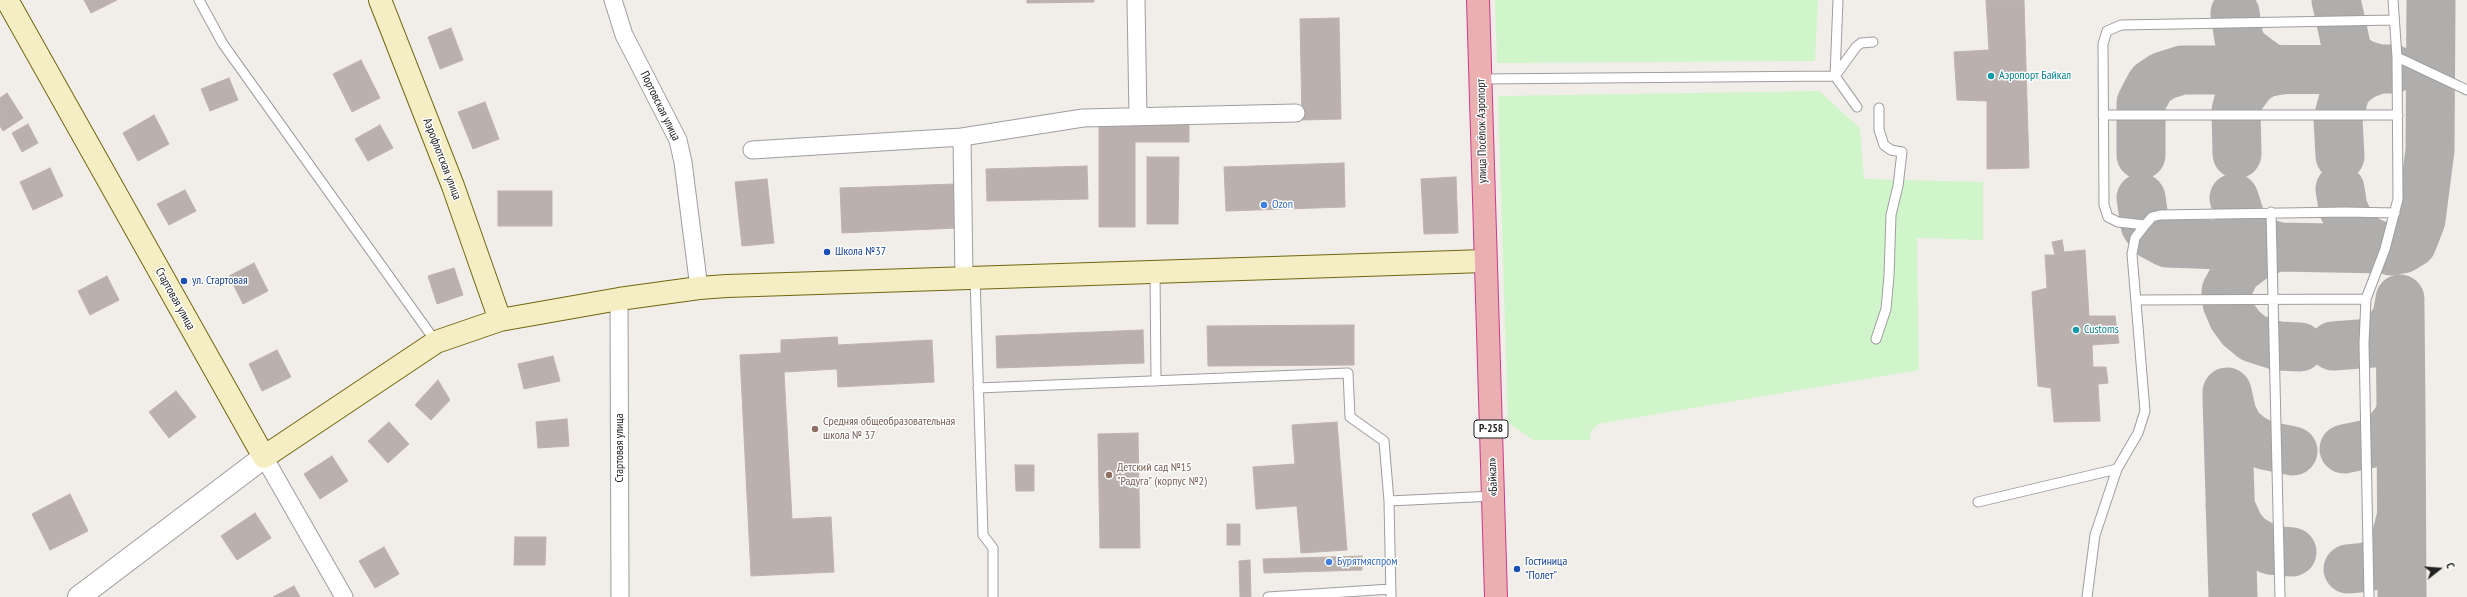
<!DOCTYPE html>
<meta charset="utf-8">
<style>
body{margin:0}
#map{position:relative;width:2467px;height:597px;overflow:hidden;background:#f1ede9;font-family:"PT Sans Narrow",sans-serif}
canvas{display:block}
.north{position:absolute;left:2419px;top:549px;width:40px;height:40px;-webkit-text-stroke:3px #fff;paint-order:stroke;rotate:73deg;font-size:11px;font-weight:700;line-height:16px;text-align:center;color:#212121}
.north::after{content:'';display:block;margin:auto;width:14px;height:18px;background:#212121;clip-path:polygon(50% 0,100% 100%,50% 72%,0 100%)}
</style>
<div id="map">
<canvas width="2467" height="597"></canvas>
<div class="north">С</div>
</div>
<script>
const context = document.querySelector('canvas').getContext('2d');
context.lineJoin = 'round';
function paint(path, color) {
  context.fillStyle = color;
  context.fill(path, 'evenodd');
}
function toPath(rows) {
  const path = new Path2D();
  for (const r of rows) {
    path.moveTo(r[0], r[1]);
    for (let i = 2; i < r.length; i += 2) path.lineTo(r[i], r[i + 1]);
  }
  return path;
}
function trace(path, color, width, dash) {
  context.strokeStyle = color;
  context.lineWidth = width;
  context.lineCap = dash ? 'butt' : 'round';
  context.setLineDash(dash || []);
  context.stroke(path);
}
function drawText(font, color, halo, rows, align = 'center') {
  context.font = font + ' "PT Sans Narrow",sans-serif';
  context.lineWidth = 3;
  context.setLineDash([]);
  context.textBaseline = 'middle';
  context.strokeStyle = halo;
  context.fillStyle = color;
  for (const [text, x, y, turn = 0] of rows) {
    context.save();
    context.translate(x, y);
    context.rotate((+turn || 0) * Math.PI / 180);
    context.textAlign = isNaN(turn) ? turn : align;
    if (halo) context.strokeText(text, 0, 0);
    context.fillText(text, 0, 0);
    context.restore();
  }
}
const park = toPath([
 [1495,0,1818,0,1815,61,1497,63],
 [1819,91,1860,128,1864,179,1983,182,1983,240,1917,238,1919,370,1598,424,1591,431,1590,440,1533,440,1508,423,1498,96]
]);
const taxiway = toPath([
 [2336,0,2348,54,2362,64,2379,69,2393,69],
 [2235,13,2239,39,2245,50,2268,67,2281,70],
 [2237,154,2236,111,2239,99,2253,80,2265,73,2281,70],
 [2141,155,2141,103,2151,84,2163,76,2182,70,2379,69,2363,75,2351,84,2345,93,2338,119,2340,156],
 [2340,189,2343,208,2350,223,2364,239,2391,251,2402,249,2412,243,2421,220,2430,150,2431,0],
 [2141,198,2145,225,2152,235,2167,243,2279,247,2260,253,2237,270,2226,291,2227,303,2233,317,2241,328,2253,338,2278,346,2300,347],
 [2234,198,2242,223,2263,242,2279,247,2385,249],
 [2333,346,2373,343,2383,338,2397,317,2400,299],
 [2227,392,2232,414,2239,428,2251,438,2264,445,2293,451],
 [2227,397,2233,597],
 [2401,410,2402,597],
 [2344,449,2373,443,2383,438,2397,420,2401,410,2400,306],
 [2230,506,2240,528,2249,538,2270,550,2292,552],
 [2348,569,2368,567,2387,556,2395,541,2401,518]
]);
const building = toPath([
 [84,0,117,0,91,13,84,0],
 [1027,0,1094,0,1094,2,1027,3,1027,0],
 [1986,0,2024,0,2029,168,1987,169,1987,101,1957,100,1954,52,1989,50,1986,0],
 [1339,18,1341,119,1302,120,1300,19,1339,18],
 [451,28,463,60,440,69,428,37,451,28],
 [361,60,380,98,352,112,333,74,361,60],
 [229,78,238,100,210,111,201,89,229,78],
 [7,93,23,118,3,131,0,126,0,98,7,93],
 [485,102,499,139,473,149,458,112,485,102],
 [154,115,169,144,138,161,123,133,154,115],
 [1099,122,1189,123,1189,142,1135,142,1135,227,1099,227,1099,122],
 [28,124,38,143,22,152,12,133,28,124],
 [380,125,393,148,368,161,355,139,380,125],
 [1147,157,1179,157,1178,224,1147,224,1147,157],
 [1344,163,1345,207,1226,211,1224,167,1344,163],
 [1087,166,1088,199,987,201,986,169,1087,166],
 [50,168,63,196,33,210,20,182,50,168],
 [1456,177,1458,233,1424,234,1421,179,1456,177],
 [767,179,774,243,742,246,735,182,767,179],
 [955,184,957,228,842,233,840,188,955,184],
 [185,190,196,211,169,225,157,204,185,190],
 [498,191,552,191,552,226,498,226,498,191],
 [2062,240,2064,252,2085,250,2089,316,2115,316,2119,343,2092,345,2093,367,2106,367,2108,383,2098,384,2100,421,2054,422,2051,388,2038,386,2032,292,2047,288,2045,255,2055,255,2052,242,2062,240],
 [254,263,268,291,243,304,229,276,254,263],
 [454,268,463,295,437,304,428,276,454,268],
 [107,276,119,300,90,315,78,291,107,276],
 [1354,325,1354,365,1208,366,1207,326,1354,325],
 [1143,330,1144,363,997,368,996,336,1143,330],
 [837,337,838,345,932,340,934,382,838,387,837,369,784,372,792,519,831,517,834,572,751,576,740,355,781,353,781,340,837,337],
 [277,350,291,377,262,391,249,364,277,350],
 [553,356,560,381,524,389,518,364,553,356],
 [438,380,450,400,431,420,415,405,438,380],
 [176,391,196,417,169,438,149,412,176,391],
 [567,419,569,446,538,448,536,422,567,419],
 [389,422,409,444,388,463,368,441,389,422],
 [1337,422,1347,550,1301,553,1297,506,1256,509,1253,467,1295,464,1292,425,1337,422],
 [1138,433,1140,548,1100,548,1098,434,1138,433],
 [332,456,348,481,320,499,304,474,332,456],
 [1015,465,1034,465,1034,491,1016,491,1015,465],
 [70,494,88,531,50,550,32,514,70,494],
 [255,513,271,538,237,560,221,536,255,513],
 [1227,524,1240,524,1240,545,1227,545,1227,524],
 [515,537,546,537,545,565,514,565,515,537],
 [384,547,399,574,375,588,359,561,384,547],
 [1362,556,1362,570,1264,573,1263,559,1362,556],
 [1250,560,1251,597,1240,597,1239,561,1250,560],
 [294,586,300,597,273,597,294,586]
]);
const service = toPath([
 [199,0,223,44,436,342],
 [2397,57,2467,90],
 [1835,76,1838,0],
 [1835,76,1856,47,1861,43,1873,42],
 [1480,79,1835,76,1857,107],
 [2103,115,2398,115],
 [2271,212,2280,597],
 [2145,225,2118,222,2108,217,2104,205,2103,44,2107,31,2121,25,2394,20],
 [1155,272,1156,381],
 [975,278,983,535,993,548,993,597],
 [2136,300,2366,299],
 [1876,339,1886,309,1889,276,1891,215,1898,186,1902,152,1891,150,1884,145,1879,130,1879,108],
 [978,388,1348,373,1350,417,1384,441,1389,501],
 [1978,502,2117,469],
 [1268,597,1391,589],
 [1391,597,1389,501,1494,496],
 [2087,597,2095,535,2117,469,2138,433,2145,411,2132,254,2135,238,2145,225,2152,217,2160,215,2345,212,2395,213],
 [2369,597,2364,343,2366,299,2385,249,2398,199,2397,57,2393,0]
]);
const minor = toPath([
 [613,0,624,35,678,140,683,162,699,288],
 [1136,0,1138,117],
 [752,150,962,137],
 [964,279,962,137,1083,118,1296,113],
 [619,299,620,597],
 [264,457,344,597]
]);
const tertiary = toPath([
 [79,597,264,457]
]);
const secondary = toPath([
 [7,0,264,457,436,342,500,320,619,299,699,288,727,286,1485,261],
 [380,0,453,186,500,320]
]);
const trunk = toPath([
 [1478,0,1496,597]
]);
const markers = [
 [1991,76,4,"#0f9aa8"],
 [1264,205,4,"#3f7fe0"],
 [827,252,4,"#1a4fb4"],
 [184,281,4,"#1a4fb4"],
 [2076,330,4,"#0f9aa8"],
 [815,429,4,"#8d6e63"],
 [1109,475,4,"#8d6e63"],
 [1329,562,4,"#3f7fe0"],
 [1517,569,4,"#1a4fb4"]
];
const shields = [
 [1491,429,34]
];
const shieldNames = [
 ["Р-258",1491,429]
];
const cultureNames = [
 ["Аэропорт Байкал",1999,76],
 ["Customs",2084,330]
];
const streetNames = [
 ["Портовская улица",660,106,64],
 ["улица Посёлок Аэропорт",1482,131,-91],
 ["Аэрофлотская улица",442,159,69],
 ["Стартовая улица",175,299,61],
 ["Стартовая улица",620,448,-90],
 ["«Байкал»",1493,477,-92]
];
const shopNames = [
 ["Ozon",1272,205],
 ["Бурятмяспром",1337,562]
];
const transitNames = [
 ["Школа №37",835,252],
 ["ул. Стартовая",192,281],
 ["Гостиница",1525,562],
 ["\"Полет\"",1525,576]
];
const educationNames = [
 ["Средняя общеобразовательная",823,422],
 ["школа № 37",823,436],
 ["Детский сад №15",1117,468],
 ["\"Радуга\" (корпус №2)",1117,482]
];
paint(park, '#d1f5cb');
trace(taxiway, '#b0aeac', 49);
paint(building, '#bab1af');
trace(building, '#c1b1ad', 1);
trace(service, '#9e9e9e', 11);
trace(minor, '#9e9e9e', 19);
trace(tertiary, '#9e9e9e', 24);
trace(secondary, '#716710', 24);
trace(trunk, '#cc398b', 24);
trace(service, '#fff', 9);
trace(minor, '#fff', 17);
trace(tertiary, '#fff', 22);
trace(secondary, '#f5edc3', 22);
trace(trunk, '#eaafb0', 22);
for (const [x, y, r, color] of markers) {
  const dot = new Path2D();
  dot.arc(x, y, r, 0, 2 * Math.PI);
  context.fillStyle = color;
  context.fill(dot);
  trace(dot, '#fff', 1.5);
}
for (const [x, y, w] of shields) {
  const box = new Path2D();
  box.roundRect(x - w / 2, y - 9, w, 18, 3);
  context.fillStyle = '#fff';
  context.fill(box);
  trace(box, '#212121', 1);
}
drawText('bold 11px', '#212121', null, shieldNames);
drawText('12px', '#0d838f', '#fff', cultureNames, 'left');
drawText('12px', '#212121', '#fff', streetNames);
drawText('12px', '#366cbe', '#fff', shopNames, 'left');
drawText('12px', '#164399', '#fff', transitNames, 'left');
drawText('12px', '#785e54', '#fff', educationNames, 'left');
</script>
